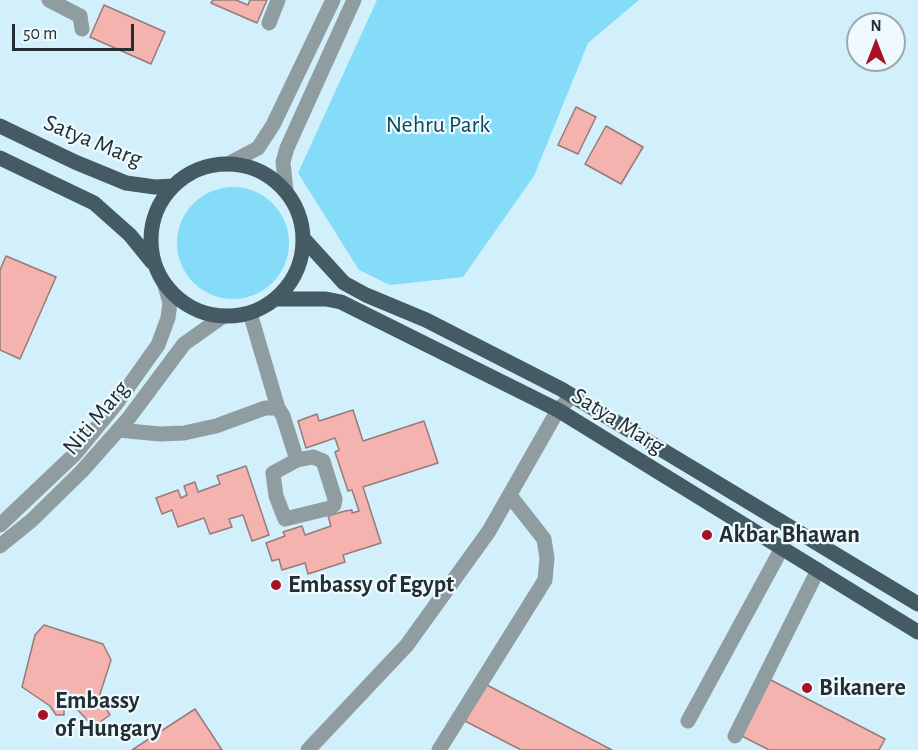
<!DOCTYPE html>
<style>
body{margin:0}
#map{position:relative;width:918px;height:750px;overflow:hidden;background:#d2f0fb;font-family:"Alegreya Sans",sans-serif}
canvas{display:block}
.north{position:absolute;left:846px;top:12px;width:60px;height:60px;box-sizing:border-box;background:#eefafe;border:2px solid #9ca8ac;border-radius:50%;rotate:0deg;font-size:16px;font-weight:700;line-height:24px;text-align:center;color:#222e32}
.north::after{content:'';display:block;margin:auto;width:21px;height:27px;background:#a81124;clip-path:polygon(50% 0,100% 100%,50% 72%,0 100%)}
.scale{position:absolute;left:12px;top:24px;width:122px;height:27px;box-sizing:border-box;border:3px solid #222e32;border-top:0;padding-left:8px;font-size:18px;line-height:21px;white-space:nowrap;color:#222e32;-webkit-text-stroke:4px #eefafe;paint-order:stroke}
</style>
<div id="map">
<canvas width="918" height="750"></canvas>
<div class="north">N</div>
<div class="scale">50 m</div>
</div>
<script>
const context = document.querySelector('canvas').getContext('2d');
context.lineJoin = 'round';
function paint(path, color) {
  context.fillStyle = color;
  context.fill(path, 'evenodd');
}
function toPath(rows) {
  const path = new Path2D();
  for (const r of rows) {
    if (r.length === 3) {
      path.moveTo(r[0] + r[2], r[1]);
      path.arc(r[0], r[1], r[2], 0, 2 * Math.PI);
      continue;
    }
    path.moveTo(r[0], r[1]);
    for (let i = 2; i < r.length; i += 2) path.lineTo(r[i], r[i + 1]);
  }
  return path;
}
function trace(path, color, width, dash) {
  context.strokeStyle = color;
  context.lineWidth = width;
  context.lineCap = dash ? 'butt' : 'round';
  context.setLineDash(dash || []);
  context.stroke(path);
}
function drawText(font, color, halo, rows, align = 'center') {
  context.font = font + ' "Alegreya Sans",sans-serif';
  context.lineWidth = 4.5;
  context.setLineDash([]);
  context.textBaseline = 'middle';
  context.strokeStyle = halo;
  context.fillStyle = color;
  for (const [text, x, y, turn = 0] of rows) {
    context.save();
    context.translate(x, y);
    context.rotate((+turn || 0) * Math.PI / 180);
    context.textAlign = isNaN(turn) ? turn : align;
    if (halo) context.strokeText(text, 0, 0);
    context.fillText(text, 0, 0);
    context.restore();
  }
}
const green = toPath([
 [377,0,639,0,588,43,534,176,463,277,390,285,359,270,298,173],
 [233,243,56]
]);
const building = toPath([
 [213,0,236,0,248,5,250,0,267,0,257,23,211,3,213,0],
 [104,5,165,32,151,64,90,37,104,5],
 [576,107,596,117,578,154,558,145,576,107],
 [606,126,643,147,621,184,585,164,606,126],
 [6,256,56,277,20,359,0,350,0,270,6,256],
 [353,410,363,441,424,421,438,463,363,487,381,543,343,555,345,562,308,574,305,563,282,570,279,559,272,561,266,543,285,536,283,532,302,526,305,535,331,526,328,516,345,511,352,510,352,513,359,511,352,490,348,491,335,452,339,450,335,438,306,448,298,421,317,414,319,421,353,410],
 [246,466,269,535,252,541,243,515,229,519,232,527,210,534,204,518,178,527,172,510,162,514,156,498,178,490,181,498,187,495,184,486,195,482,198,492,220,484,217,476,246,466],
 [44,625,103,644,111,660,99,697,110,715,93,727,78,710,64,707,64,715,56,715,50,706,22,687,35,635,44,625],
 [767,678,885,739,879,750,769,750,738,734,767,678],
 [485,684,612,750,521,750,465,721,485,684],
 [195,709,222,750,132,750,195,709]
]);
const minor = toPath([
 [49,0,80,16,82,29],
 [269,23,278,0],
 [228,164,258,148,273,125,333,0],
 [286,191,283,162,287,148,354,0],
 [250,313,278,408],
 [118,430,160,434,184,433,216,426,265,408,278,408,283,416,297,460],
 [313,457,323,461,335,499,334,505,330,508,285,519,276,496,273,473,297,460,313,457],
 [0,525,75,454,116,404,158,345,168,318,170,303,165,286],
 [0,546,32,520,82,471,128,419,184,344,222,317],
 [688,721,782,548],
 [735,736,818,570],
 [308,750,407,645,489,531,558,410,572,396],
 [439,750,545,580,547,558,544,539,511,497]
]);
const major = toPath([
 [0,126,75,162,126,183,155,187,173,186],
 [0,158,94,203,130,235,152,262],
 [227,240,76],
 [303,238,344,283,366,295,426,320,561,389,918,604],
 [275,299,326,299,341,302,558,410,918,632]
]);
const markers = [
 [707,535,6,"#a81124"],
 [276,585,6,"#a81124"],
 [807,688,6,"#a81124"],
 [43,715,6,"#a81124"]
];
const parkNames = [
 ["Nehru Park",438,125]
];
const streetNames = [
 ["Satya Marg",93,141,22],
 ["Niti Marg",96,418,-50],
 ["Satya Marg",618,421,32]
];
const poiNames = [
 ["Akbar Bhawan",719,535],
 ["Embassy of Egypt",288,585],
 ["Bikanere",819,688],
 ["Embassy",55,701],
 ["of Hungary",55,729]
];
paint(green, '#84dcf9');
paint(building, '#f4b3ae');
trace(building, '#977b79', 1.5);
trace(minor, '#8f9ca0', 15);
trace(major, '#455b63', 15);
for (const [x, y, r, color] of markers) {
  const dot = new Path2D();
  dot.arc(x, y, r, 0, 2 * Math.PI);
  context.fillStyle = color;
  context.fill(dot);
  trace(dot, '#eefafe', 2);
}
drawText('24px', '#0f4a5b', '#eefafe', parkNames);
drawText('24px', '#222e32', '#eefafe', streetNames);
drawText('bold 24px', '#222e32', '#eefafe', poiNames, 'left');
</script>
